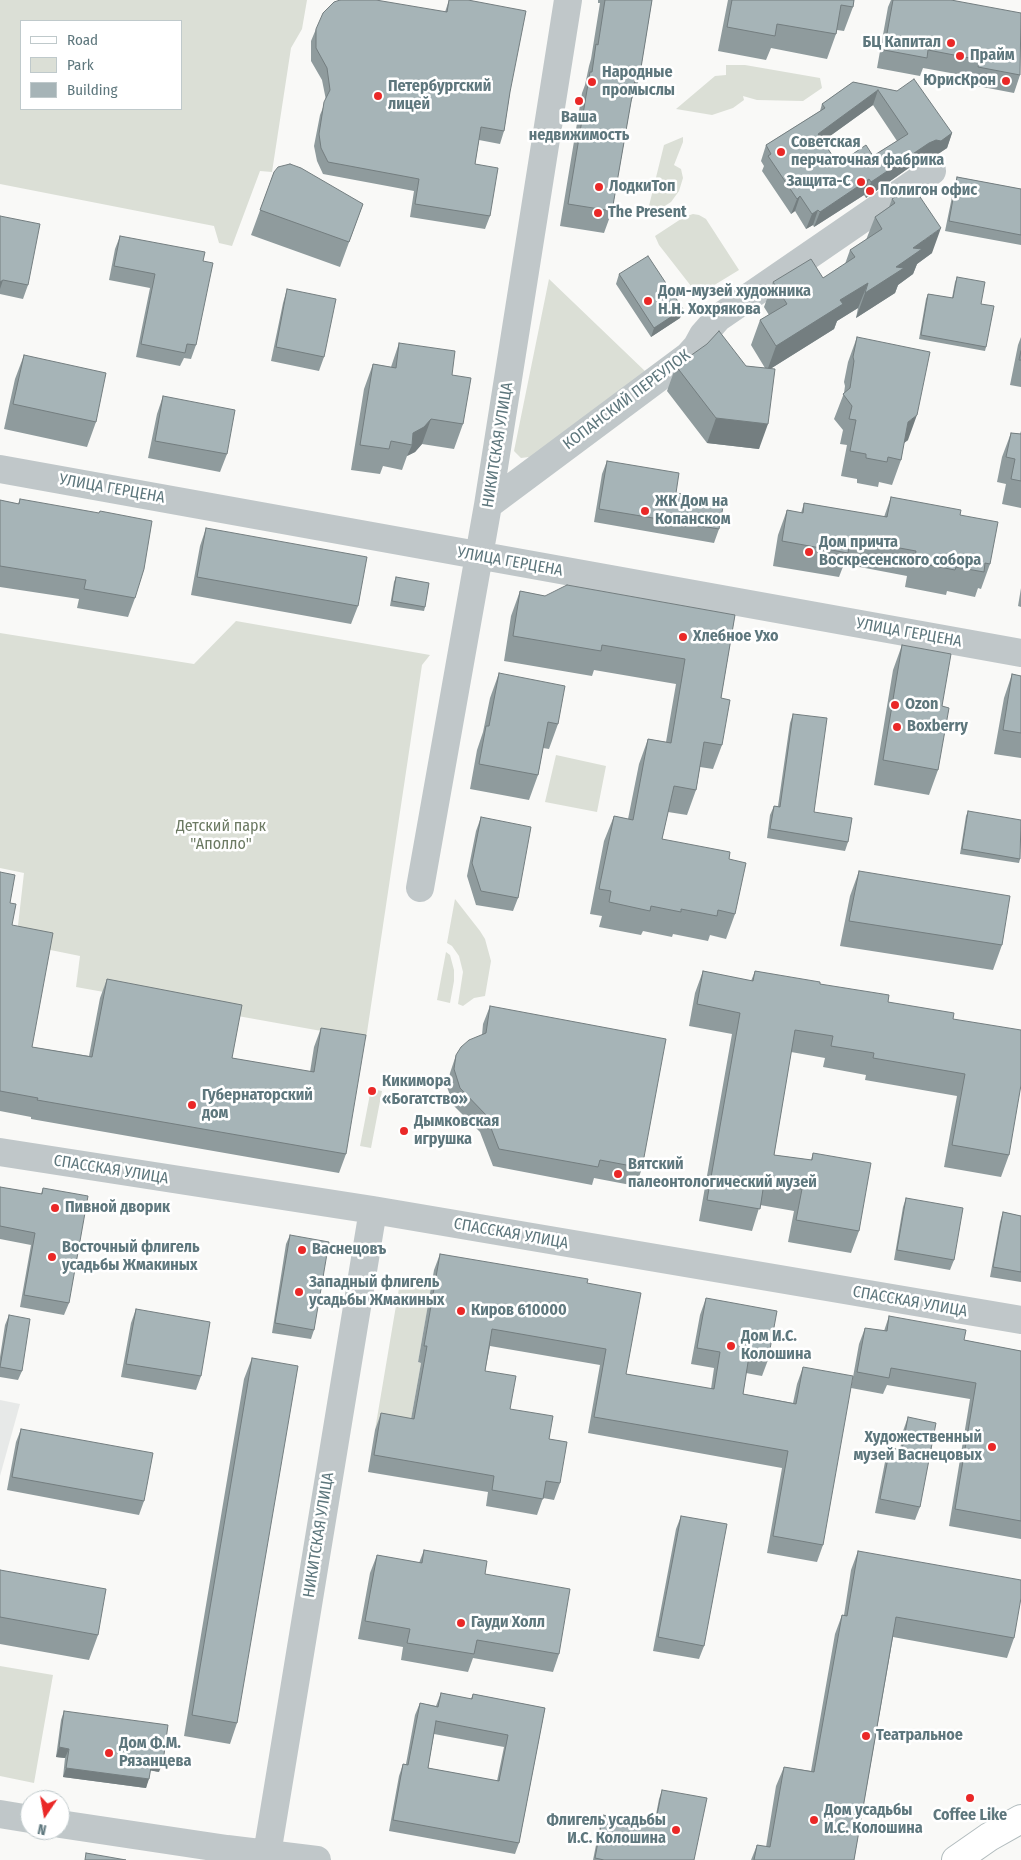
<!DOCTYPE html>
<meta charset="utf-8">
<style>
body{margin:0}
#map{position:relative;width:1021px;height:1860px;overflow:hidden;background:#f9f9f7;font-family:"Fira Sans Condensed",sans-serif}
canvas{display:block}
.legend{position:absolute;left:20px;top:20px;width:162px;height:90px;box-sizing:border-box;background:#fff;border:1px solid #bfc9cb;margin:0;padding:6px 9px;list-style:none;font-size:15px;color:#5e777d}
.legend li{display:flex;align-items:center;gap:10px;height:25px}
.legend b{width:25px;border:1px solid #bfc9cb}
.north{position:absolute;left:20px;top:1790px;width:50px;height:50px;box-sizing:border-box;background:#fff;border:1px solid #bfc9cb;border-radius:50%;rotate:192deg;font-size:14px;font-weight:700;line-height:20px;text-align:center;color:#5e777d}
.north::after{content:'';display:block;margin:auto;width:18px;height:22px;background:#ea2827;clip-path:polygon(50% 0,100% 100%,50% 72%,0 100%)}
</style>
<div id="map">
<canvas width="1021" height="1860"></canvas>
<ul class="legend">
<li><b style="height:6px;background:#fff"></b>Road</li>
<li><b style="height:14px;background:#dbdfd6"></b>Park</li>
<li><b style="height:14px;background:#a6b4b7"></b>Building</li>
</ul>
<div class="north">N</div>
</div>
<script>
const context = document.querySelector('canvas').getContext('2d');
context.lineJoin = 'round';
function paint(path, color) {
  context.fillStyle = color;
  context.fill(path, 'evenodd');
}
function toPath(rows) {
  const path = new Path2D();
  for (const r of rows) {
    path.moveTo(r[0], r[1]);
    for (let i = 2; i < r.length; i += 2) path.lineTo(r[i], r[i + 1]);
  }
  return path;
}
function trace(path, color, width, dash) {
  context.strokeStyle = color;
  context.lineWidth = width;
  context.lineCap = dash ? 'butt' : 'round';
  context.setLineDash(dash || []);
  context.stroke(path);
}
function drawText(font, color, halo, rows, align = 'center') {
  context.font = font + ' "Fira Sans Condensed",sans-serif';
  context.lineWidth = 5;
  context.setLineDash([]);
  context.textBaseline = 'middle';
  context.strokeStyle = halo;
  context.fillStyle = color;
  for (const [text, x, y, turn = 0] of rows) {
    context.save();
    context.translate(x, y);
    context.rotate((+turn || 0) * Math.PI / 180);
    context.textAlign = isNaN(turn) ? turn : align;
    if (halo) context.strokeText(text, 0, 0);
    context.fillText(text, 0, 0);
    context.restore();
  }
}
const built = toPath([
 [0,1400,20,1404,0,1476]
]);
const green = toPath([
 [0,0,307,0,302,29,291,48,272,172,260,171,232,246,219,243,214,226,0,184],
 [21,21,181,21,181,109,21,109],
 [726,65,745,65,820,78,822,88,803,101,757,100,743,96,744,100,733,108,712,115,676,109,715,76,726,75],
 [683,137,683,142,674,165,681,169,683,178,679,191,671,202,646,218,664,145],
 [693,214,699,215,706,219,739,270,698,295,659,245,655,236,684,217],
 [549,279,647,373,537,456,521,458,514,451],
 [236,621,430,655,422,665,366,1039,76,987,80,956,16,943,24,873,0,868,0,633,194,664],
 [556,755,606,766,597,812,545,802],
 [455,899,480,931,485,939,491,961,485,996,474,998,463,1006,458,1004,463,972,459,956,452,946,447,943],
 [446,952,450,955,454,970,454,981,450,1003,437,1000],
 [371,1089,382,1091,371,1148,360,1146],
 [400,1282,431,1288,418,1362,421,1363,408,1436,375,1430],
 [0,1666,53,1675,34,1783,0,1776]
]);
const minor = toPath([
 [0,469,1021,653],
 [488,505,688,356,697,346,703,335,718,318,932,171],
 [420,888,488,505,568,0],
 [0,1152,373,1210,1021,1320],
 [0,1814,30,1819],
 [60,1824,227,1849,317,1860],
 [266,1860,373,1210]
]);
const secondary = toPath([
 [956,1860,989,1837,1021,1819]
]);
const wall = toPath([
 [449,0,468,0,510,92,504,131,500,144,479,140,475,164,490,216,485,229,410,217,414,191,323,174,317,161,314,146,320,115,326,100,322,80,311,61,311,41,316,29,445,12],
 [598,0,652,0,639,80,631,102,612,211,604,233,560,226,582,93,585,85,589,66,591,59,600,3,598,3],
 [728,0,854,0,853,7,844,31,837,30,836,34,827,59,771,48,766,60,718,51],
 [891,0,951,0,1020,75,1014,93,972,85,973,77,923,68,920,76,877,68,888,7],
 [853,82,897,91,952,133,947,148,935,156,930,156,923,158,866,198,864,195,814,227,813,225,806,229,795,211,791,214,762,171,764,166,761,161,766,145,820,111,822,104],
 [873,105,897,141,873,156,838,164,823,141],
 [274,172,363,204,340,267,251,235],
 [957,177,1021,189,1021,245,945,231,954,187],
 [892,199,932,253,917,264,913,274,898,285,895,293,856,318,858,308,837,321,834,329,770,369,759,449,707,443,667,391,676,366,746,366,765,368,751,345,760,320,769,315,764,307,773,282,823,278,845,264,850,250,866,240,875,217,889,207],
 [0,216,28,285,23,299,0,294],
 [120,236,203,261,196,345,191,359,184,358,180,366,136,357,150,288,109,280,115,249],
 [619,274,683,309,680,318,651,337,616,284],
 [957,277,986,347,985,351,919,339,926,299,928,294,952,298,955,282],
 [287,289,324,357,319,371,271,361,283,303],
 [857,337,908,440,904,443,901,460,892,485,879,482,878,487,857,483,857,479,841,476,847,445,840,444,843,430,834,419,844,393,845,386,844,382,848,362],
 [1021,337,1021,387,1010,385,1018,345],
 [399,343,452,375,463,424,454,449,422,444,415,452,407,456,402,470,383,466,380,474,351,470,364,389,373,364,391,367],
 [24,355,96,422,87,447,4,429,15,379],
 [163,396,227,454,220,472,148,458,157,414],
 [1021,431,1021,508,1002,504,1006,484,997,482,1002,457,1011,433,1020,434],
 [607,461,676,493,719,529,714,543,594,522,602,474],
 [891,497,960,515,990,564,981,589,978,588,975,597,947,591,946,595,905,587,907,576,844,564,839,577,773,566,778,535,787,510,801,513,804,503,884,517],
 [20,499,135,598,128,617,77,608,79,599,0,587,0,500,18,504],
 [206,528,358,606,351,624,191,595,200,546],
 [396,577,425,607,424,611,390,606,394,582],
 [1021,588,1021,607,1018,606],
 [520,591,545,596,735,615,721,698,722,745,713,769,700,767,696,790,687,815,668,812,662,839,729,859,735,914,726,939,710,935,708,941,673,934,672,937,643,931,641,935,599,927,602,916,590,914,604,841,614,816,628,819,639,764,648,739,666,742,676,684,594,670,592,676,504,661,511,616],
 [902,645,942,706,938,770,929,795,874,785,893,670],
 [499,673,558,724,549,749,543,748,538,775,529,800,470,789,477,750,483,732,490,698],
 [1012,674,1021,676,1021,758,994,754,1004,698],
 [793,714,814,812,848,842,845,851,767,838,770,815,774,806,778,806,790,723],
 [968,811,1020,859,1019,863,960,854,966,816],
 [481,817,518,898,513,911,476,905,467,876,476,831],
 [859,871,1002,945,993,970,840,946,850,896],
 [0,872,10,903,12,925,32,1047,89,1056,100,998,107,979,232,1058,310,1072,314,1047,321,1028,346,1154,339,1173,31,1119,31,1117,0,1111],
 [703,971,751,981,755,971,820,984,953,1019,1009,1155,1001,1177,944,1167,957,1096,865,1080,866,1075,823,1067,825,1058,791,1052,774,1155,811,1160,813,1153,859,1231,851,1253,788,1242,794,1211,760,1205,752,1231,699,1221,732,1034,689,1026,695,993],
 [490,1006,642,1168,636,1186,594,1178,592,1185,493,1166,480,1132,454,1106,447,1087,450,1073,456,1055,482,1035,483,1024],
 [0,1187,41,1194,43,1188,69,1303,64,1315,20,1307,31,1245,0,1239],
 [906,1198,954,1260,950,1270,894,1260,903,1207],
 [1003,1212,1021,1216,1021,1282,990,1277,1000,1222],
 [290,1235,314,1330,311,1339,272,1333,286,1244],
 [440,1254,587,1283,626,1374,711,1389,714,1368,691,1364,700,1315,706,1298,768,1360,762,1376,746,1373,743,1394,793,1403,797,1384,803,1367,823,1545,817,1562,767,1553,782,1468,588,1433,600,1365,490,1346,485,1371,510,1409,549,1439,560,1483,554,1500,543,1498,537,1515,486,1506,488,1492,368,1472,375,1430,381,1413,411,1419,421,1363,418,1362,434,1270],
 [136,1309,201,1376,196,1390,121,1377,131,1323],
 [9,1315,22,1371,18,1380,0,1377,0,1357,5,1325],
 [889,1316,964,1340,1021,1351,1021,1539,949,1526,970,1399,887,1385,883,1394,851,1388,859,1344,865,1328,884,1331],
 [252,1358,237,1723,230,1744,184,1736,244,1379],
 [908,1417,920,1507,915,1520,875,1513,885,1462,890,1448,900,1450,903,1431],
 [21,1429,144,1501,139,1515,7,1490,16,1442],
 [681,1516,704,1646,699,1659,653,1651,676,1529],
 [424,1550,485,1574,559,1654,553,1672,473,1658,468,1672,401,1660,403,1647,358,1639,370,1573,377,1555,419,1563],
 [858,1551,1014,1638,1007,1658,893,1637,854,1860,751,1860,757,1845,766,1847,776,1786,784,1767,811,1771,835,1634,842,1615,844,1615,851,1570],
 [0,1570,98,1635,89,1660,0,1644],
 [441,1693,471,1699,473,1694,545,1708,519,1843,515,1854,389,1831,399,1776,403,1764,406,1764,415,1715,420,1703,436,1706],
 [434,1734,504,1747,497,1781,428,1768],
 [64,1711,159,1772,150,1770,146,1788,63,1777,65,1758,56,1757,61,1720],
 [662,1790,694,1860,593,1860,600,1825,603,1815,654,1825,659,1799]
]);
const shadedWall = toPath([
 [878,90,873,105,812,149,818,134],
 [952,133,947,148,935,156,930,156,923,158,866,198,871,182,929,143],
 [869,179,864,195,814,227,820,212],
 [800,196,795,211,791,214,797,199],
 [818,210,813,225,806,229,812,214],
 [941,228,932,253,917,264,913,274,898,285,895,293,856,318,865,293,896,267,913,248],
 [3,280,0,289,0,282],
 [868,283,858,308,837,321,834,329,767,371,776,346,840,300],
 [683,309,680,318,651,337,654,328],
 [917,415,908,440,899,447,908,422],
 [716,418,768,424,759,449,707,443],
 [431,419,422,444,415,452,407,456,412,445,413,433],
 [59,1747,69,1749,65,1758,56,1757],
 [152,1761,163,1762,159,1772,148,1770],
 [66,1768,149,1779,146,1788,63,1777]
]);
const building = toPath([
 [340,0,376,0,447,12,449,0,468,0,526,11,510,92,504,131,481,127,475,164,498,168,490,216,415,204,419,179,328,162,321,148,319,134,324,102,330,90,327,68,316,48,316,29,323,13,334,2,340,0],
 [605,0,652,0,639,80,635,79,612,211,568,204,590,72,592,72,596,44,598,45,605,0],
 [732,0,854,0,853,7,841,5,836,34,777,24,775,36,727,27,732,0],
 [893,0,951,0,1021,13,1020,75,978,67,980,60,928,50,927,58,884,50,893,0],
 [914,79,952,133,941,141,936,140,929,143,871,182,869,179,820,212,818,210,812,214,800,196,797,199,768,156,771,154,766,145,825,108,822,104,853,82,897,91,914,79],
 [878,90,908,134,873,156,866,145,838,164,818,134,878,90],
 [290,164,301,168,363,204,349,242,260,210,274,172,278,167,290,164],
 [957,177,1021,189,1021,235,949,221,957,177],
 [912,185,941,228,913,248,922,249,896,267,904,268,865,293,868,283,840,300,843,304,776,346,760,320,787,304,773,282,811,259,823,278,855,257,850,250,882,229,875,217,895,203,892,199,912,185],
 [0,216,40,224,28,285,3,280,0,282,0,216],
 [120,236,205,252,203,261,213,263,196,345,187,344,185,353,141,344,155,274,114,266,120,236],
 [648,256,683,309,654,328,619,274,648,256],
 [957,277,985,282,981,304,994,306,986,347,921,335,928,294,953,298,957,277],
 [287,289,336,299,324,357,276,347,287,289],
 [719,331,746,366,775,369,768,424,716,418,676,366,707,344,719,331],
 [857,337,930,352,917,415,908,422,901,460,888,457,887,462,866,458,866,454,850,451,856,420,849,419,852,406,843,394,850,388,854,361,853,357,857,337],
 [399,343,455,351,452,375,471,378,463,424,431,419,424,427,413,433,412,445,391,441,389,449,360,445,373,364,396,368,399,343],
 [1021,351,1021,360,1019,360,1021,351],
 [24,355,106,373,96,422,13,404,24,355],
 [163,396,235,410,227,454,155,441,163,396],
 [1011,433,1021,434,1021,481,1011,479,1015,459,1006,457,1011,433],
 [607,461,679,473,676,493,724,501,719,529,599,509,607,461],
 [891,497,961,510,960,515,998,522,990,564,985,563,984,572,956,567,955,570,914,562,916,551,850,539,848,553,782,541,787,510,803,513,804,503,887,517,891,497],
 [20,499,99,513,100,511,152,521,144,569,135,598,84,589,86,580,0,566,0,500,19,504,20,499],
 [206,528,367,557,358,606,197,577,206,528],
 [396,577,429,583,425,607,392,601,396,577],
 [567,585,735,615,721,698,730,700,722,745,704,742,696,790,674,786,662,839,730,852,729,859,746,863,735,914,718,910,717,916,681,909,681,912,651,906,650,911,609,902,611,891,599,889,614,816,633,820,648,739,671,743,685,659,602,645,601,651,513,636,520,591,545,596,567,585],
 [902,645,951,654,942,706,949,708,938,770,883,760,902,645],
 [499,673,565,686,558,724,548,722,538,775,479,764,486,726,489,726,499,673],
 [1012,674,1021,676,1021,733,1003,730,1012,674],
 [793,714,827,718,814,812,852,818,848,842,770,829,774,806,780,807,793,714],
 [968,811,1021,820,1020,859,962,849,968,811],
 [481,817,531,827,518,898,481,891,472,863,481,817],
 [859,871,1010,896,1002,945,849,921,859,871],
 [0,872,15,875,10,903,16,904,12,925,53,933,32,1047,92,1057,107,979,242,1005,232,1058,314,1072,321,1028,366,1035,346,1154,37,1100,38,1098,0,1091,0,872],
 [703,971,753,981,755,971,820,982,820,984,889,995,888,1002,954,1013,953,1019,1021,1030,1021,1085,1009,1155,952,1145,965,1074,873,1058,874,1053,831,1046,833,1036,795,1030,774,1155,812,1160,813,1153,871,1163,859,1231,796,1220,802,1189,764,1183,760,1209,707,1200,740,1013,697,1004,703,971],
 [490,1006,666,1039,642,1168,600,1160,598,1167,499,1149,486,1115,460,1088,454,1069,456,1055,461,1047,469,1040,486,1033,490,1006],
 [0,1187,42,1194,43,1188,88,1196,69,1303,24,1295,35,1233,0,1226,0,1187],
 [906,1198,963,1208,954,1260,897,1250,906,1198],
 [1003,1212,1021,1216,1021,1272,993,1267,1003,1212],
 [290,1235,329,1242,314,1330,275,1323,290,1235],
 [440,1254,588,1279,587,1283,641,1293,626,1374,714,1389,720,1352,697,1348,706,1298,777,1311,768,1360,749,1356,743,1394,796,1404,803,1367,853,1376,823,1545,773,1536,788,1451,594,1417,606,1349,492,1329,485,1371,516,1376,510,1409,553,1416,549,1439,567,1442,560,1483,546,1481,543,1499,492,1490,494,1476,374,1455,381,1413,414,1419,427,1346,424,1346,440,1254],
 [136,1309,210,1322,201,1376,126,1364,136,1309],
 [9,1315,30,1319,22,1371,0,1367,9,1315],
 [889,1316,966,1330,964,1340,1021,1351,1021,1521,955,1509,976,1383,891,1368,889,1378,857,1372,865,1328,887,1331,889,1316],
 [252,1358,298,1366,237,1723,192,1715,252,1358],
 [908,1417,936,1423,920,1507,880,1499,890,1448,902,1450,908,1417],
 [21,1429,153,1453,144,1501,12,1477,21,1429],
 [681,1516,727,1524,704,1646,658,1637,681,1516],
 [424,1550,487,1561,485,1574,570,1589,559,1654,477,1640,474,1654,407,1643,410,1629,365,1621,377,1555,422,1563,424,1550],
 [858,1551,1021,1580,1021,1598,1014,1638,896,1617,854,1860,754,1860,757,1845,770,1847,784,1767,814,1772,842,1615,847,1616,858,1551],
 [0,1570,106,1589,98,1635,0,1617,0,1570],
 [441,1693,472,1699,473,1694,545,1708,519,1843,393,1820,403,1764,408,1765,420,1703,438,1707,441,1693],
 [436,1721,508,1735,499,1781,428,1768,436,1721],
 [64,1711,168,1725,163,1762,152,1761,149,1779,66,1768,69,1749,59,1747,64,1711],
 [662,1790,707,1798,694,1860,604,1860,595,1858,603,1815,655,1825,662,1790],
 [86,1853,126,1860,85,1860,86,1853]
]);
const markers = [
 [951,43,5,"#ea2827"],
 [960,56,5,"#ea2827"],
 [1006,81,5,"#ea2827"],
 [592,82,5,"#ea2827"],
 [378,96,5,"#ea2827"],
 [579,101,5,"#ea2827"],
 [781,152,5,"#ea2827"],
 [861,182,5,"#ea2827"],
 [599,187,5,"#ea2827"],
 [870,191,5,"#ea2827"],
 [598,213,5,"#ea2827"],
 [648,301,5,"#ea2827"],
 [645,511,5,"#ea2827"],
 [809,552,5,"#ea2827"],
 [683,637,5,"#ea2827"],
 [895,705,5,"#ea2827"],
 [897,727,5,"#ea2827"],
 [372,1091,5,"#ea2827"],
 [192,1105,5,"#ea2827"],
 [404,1131,5,"#ea2827"],
 [618,1174,5,"#ea2827"],
 [55,1208,5,"#ea2827"],
 [302,1250,5,"#ea2827"],
 [52,1257,5,"#ea2827"],
 [299,1292,5,"#ea2827"],
 [461,1311,5,"#ea2827"],
 [731,1346,5,"#ea2827"],
 [992,1447,5,"#ea2827"],
 [461,1623,5,"#ea2827"],
 [866,1736,5,"#ea2827"],
 [109,1753,5,"#ea2827"],
 [970,1798,5,"#ea2827"],
 [814,1820,5,"#ea2827"],
 [676,1830,5,"#ea2827"]
];
const poiNames = [
 ["БЦ Капитал",941,43,"right"],
 ["Прайм",970,56],
 ["Народные",602,73],
 ["промыслы",602,91],
 ["ЮрисКрон",996,81,"right"],
 ["Петербургский",388,87],
 ["лицей",388,105],
 ["Ваша",579,118,"center"],
 ["недвижимость",579,136,"center"],
 ["Советская",791,143],
 ["перчаточная фабрика",791,161],
 ["Защита-С",851,182,"right"],
 ["ЛодкиТоп",609,187],
 ["Полигон офис",880,191],
 ["The Present",608,213],
 ["Дом-музей художника",658,292],
 ["Н.Н. Хохрякова",658,310],
 ["ЖК Дом на",655,502],
 ["Копанском",655,520],
 ["Дом причта",819,543],
 ["Воскресенского собора",819,561],
 ["Хлебное Ухо",693,637],
 ["Ozon",905,705],
 ["Boxberry",907,727],
 ["Кикимора",382,1082],
 ["«Богатство»",382,1100],
 ["Губернаторский",202,1096],
 ["дом",202,1114],
 ["Дымковская",414,1122],
 ["игрушка",414,1140],
 ["Вятский",628,1165],
 ["палеонтологический музей",628,1183],
 ["Пивной дворик",65,1208],
 ["Восточный флигель",62,1248],
 ["усадьбы Жмакиных",62,1266],
 ["Васнецовъ",312,1250],
 ["Западный флигель",309,1283],
 ["усадьбы Жмакиных",309,1301],
 ["Киров 610000",471,1311],
 ["Дом И.С.",741,1337],
 ["Колошина",741,1355],
 ["Художественный",982,1438,"right"],
 ["музей Васнецовых",982,1456,"right"],
 ["Гауди Холл",471,1623],
 ["Театральное",876,1736],
 ["Дом Ф.М.",119,1744],
 ["Рязанцева",119,1762],
 ["Дом усадьбы",824,1811],
 ["И.С. Колошина",824,1829],
 ["Coffee Like",970,1816,"center"],
 ["Флигель усадьбы",666,1821,"right"],
 ["И.С. Колошина",666,1839,"right"]
];
const streetNames = [
 ["КОПАНСКИЙ ПЕРЕУЛОК",627,400,-37],
 ["НИКИТСКАЯ УЛИЦА",498,445,-81],
 ["УЛИЦА ГЕРЦЕНА",112,489,10],
 ["УЛИЦА ГЕРЦЕНА",510,562,10],
 ["УЛИЦА ГЕРЦЕНА",909,633,10],
 ["СПАССКАЯ УЛИЦА",111,1170,9],
 ["СПАССКАЯ УЛИЦА",511,1234,10],
 ["СПАССКАЯ УЛИЦА",910,1302,10],
 ["НИКИТСКАЯ УЛИЦА",319,1535,-81]
];
const parkNames = [
 ["Детский парк",221,827],
 ["\"Аполло\"",221,845]
];
paint(built, '#e7e9e8');
paint(green, '#dbdfd6');
trace(secondary, '#b2bcbe', 30);
trace(minor, '#c0c7c9', 28);
trace(secondary, '#fff', 28);
paint(wall, '#8f9b9d');
paint(shadedWall, '#747e80');
paint(building, '#a6b4b7');
trace(building, '#747e80', 1);
for (const [x, y, r, color] of markers) {
  const dot = new Path2D();
  dot.arc(x, y, r, 0, 2 * Math.PI);
  context.fillStyle = color;
  context.fill(dot);
  trace(dot, '#fff', 2);
}
drawText('bold 16px', '#5e777d', '#fff', poiNames, 'left');
drawText('16px', '#5e777d', '#fff', streetNames);
drawText('16px', '#6c7a63', '#fff', parkNames);
</script>
